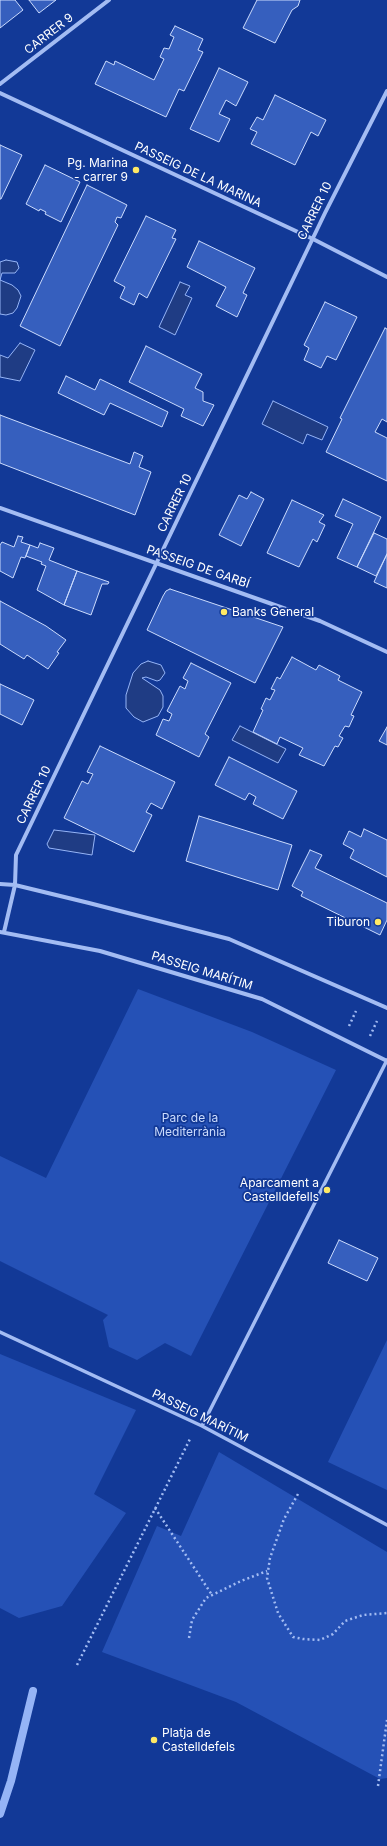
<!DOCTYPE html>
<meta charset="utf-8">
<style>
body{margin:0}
canvas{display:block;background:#123997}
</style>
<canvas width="387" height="1846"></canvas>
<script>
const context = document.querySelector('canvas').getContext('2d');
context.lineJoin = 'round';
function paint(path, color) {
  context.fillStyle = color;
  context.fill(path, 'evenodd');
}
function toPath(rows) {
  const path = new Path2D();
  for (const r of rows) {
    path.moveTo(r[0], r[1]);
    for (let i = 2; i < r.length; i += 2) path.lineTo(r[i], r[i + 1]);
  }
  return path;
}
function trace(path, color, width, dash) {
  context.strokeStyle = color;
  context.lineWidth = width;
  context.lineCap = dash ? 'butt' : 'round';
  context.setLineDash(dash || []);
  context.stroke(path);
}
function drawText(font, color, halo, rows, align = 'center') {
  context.font = font + ' Inter,sans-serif';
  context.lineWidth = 3.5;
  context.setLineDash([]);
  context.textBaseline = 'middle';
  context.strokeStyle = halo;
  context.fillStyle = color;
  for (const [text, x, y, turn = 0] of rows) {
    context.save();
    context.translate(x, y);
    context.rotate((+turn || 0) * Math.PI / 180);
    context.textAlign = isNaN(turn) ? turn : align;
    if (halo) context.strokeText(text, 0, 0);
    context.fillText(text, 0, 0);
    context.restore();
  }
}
const green = toPath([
 [138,989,252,1032,336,1070,191,1356,165,1343,137,1360,109,1347,103,1320,108,1315,0,1261,0,1156,46,1178],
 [387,1340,387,1490,328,1462],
 [0,1354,136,1410,94,1494,126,1513,62,1606,19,1618,0,1608],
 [219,1452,387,1552,387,1778,380,1779,236,1702,102,1652,157,1526,181,1536]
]);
const water = toPath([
 [6,260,17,262,19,268,15,273,2,273,0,280,12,285,18,290,21,296,17,308,13,313,6,315,0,314,0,262,6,260],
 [180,282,190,286,185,295,192,298,175,335,159,327,180,282],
 [20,343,35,350,20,381,0,377,0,355,8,358,20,343],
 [273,401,328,427,322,440,307,434,303,444,262,424,273,401],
 [148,661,161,665,165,673,160,680,157,681,146,677,142,678,160,690,163,696,163,707,158,716,143,722,134,717,126,708,126,695,133,673,141,664,148,661],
 [240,726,286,749,278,763,232,740,240,726],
 [54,830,95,835,92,855,49,848,47,844,54,830]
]);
const stream = toPath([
 [0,1814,11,1781,33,1691]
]);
const building = toPath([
 [0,0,15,0,23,10,0,28,0,0],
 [29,0,56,0,39,13,29,0],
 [257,0,300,0,298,6,292,10,275,43,243,28,257,0],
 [175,26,203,39,198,50,203,52,184,91,179,89,166,117,95,84,106,61,114,65,115,61,154,80,164,59,160,57,164,48,169,49,174,37,170,35,175,26],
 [219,68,248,82,236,106,226,100,219,114,230,119,219,142,190,129,219,68],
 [275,95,326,120,318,136,311,132,295,165,251,144,257,132,250,129,257,117,263,120,275,95],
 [0,145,22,155,1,199,0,199,0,145],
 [45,165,80,182,61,222,45,214,46,212,40,209,39,211,26,204,45,165],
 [87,185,127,205,121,218,117,217,115,222,118,225,60,346,20,326,87,185],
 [146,216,176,230,172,238,176,239,147,298,139,293,134,305,120,298,125,287,114,281,146,216],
 [199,241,255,268,243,293,247,295,237,317,216,306,226,287,187,267,199,241],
 [325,302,357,317,336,360,327,356,321,368,304,360,309,348,304,345,325,302],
 [385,328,387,329,387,422,382,419,375,432,387,438,387,481,326,452,342,419,340,418,385,328],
 [146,346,202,374,195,388,203,392,203,401,214,405,203,426,181,416,184,409,129,382,146,346],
 [66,376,95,390,100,379,168,412,162,427,110,403,104,415,58,393,66,376],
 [0,415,130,464,134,452,143,456,139,467,151,472,135,515,0,463,0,415],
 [251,492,264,499,241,546,219,535,239,495,247,499,251,492],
 [343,499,381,517,357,567,337,558,353,524,335,516,343,499],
 [292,500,324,515,319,522,325,525,317,542,313,539,299,567,267,553,292,500],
 [374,533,387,539,387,554,376,576,357,567,374,533],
 [18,536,23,537,21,542,30,545,25,558,21,557,13,578,0,571,0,545,2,542,14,547,18,536],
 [40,543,54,548,49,560,77,571,64,605,37,590,46,566,41,564,42,562,26,556,30,545,38,548,40,543],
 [387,554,387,588,374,582,387,554],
 [77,571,109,582,108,584,102,584,91,615,64,605,77,571],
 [170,589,283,627,255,683,147,630,163,596,166,591,170,589],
 [0,601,46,626,66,640,57,652,59,653,48,669,27,655,24,659,0,644,0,601],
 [292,657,316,670,319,665,340,676,338,680,362,692,351,715,354,716,349,727,345,726,339,736,343,738,338,747,335,746,324,766,299,755,303,748,280,737,277,744,253,732,263,710,261,709,266,698,270,700,275,690,271,689,277,677,280,679,292,657],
 [191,663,231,683,205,734,209,737,199,757,156,735,163,719,169,721,172,714,167,711,180,686,185,689,188,681,183,678,191,663],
 [0,684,34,700,22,725,0,714,0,684],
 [387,727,387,745,379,741,387,727],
 [100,746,175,782,162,809,151,803,146,812,152,815,134,852,64,818,82,781,88,784,93,774,87,772,100,746],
 [229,757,297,791,283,819,253,804,256,797,249,793,245,800,215,785,229,757],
 [199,816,292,845,278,890,186,861,199,816],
 [364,829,387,840,387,877,350,858,354,850,343,844,349,831,361,837,364,829],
 [310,850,322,855,315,868,387,903,387,920,380,935,301,896,303,892,292,886,310,850],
 [339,1240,378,1258,367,1281,328,1263,339,1240]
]);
const path = toPath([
 [349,1026,356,1011],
 [370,1036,377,1021],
 [298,1494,284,1519,270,1558,267,1578,278,1613,293,1637,303,1639,320,1640,333,1634,345,1621,363,1615,387,1613],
 [155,1508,212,1595],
 [189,1638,192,1620,206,1598,241,1581,267,1571],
 [77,1665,191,1437],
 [378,1786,387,1720]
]);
const pedestrian = toPath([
 [0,1332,202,1426,387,1525],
 [202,1426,387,1060]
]);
const minor = toPath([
 [0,84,109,0],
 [0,93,313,239,387,277],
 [0,508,320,621,387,652],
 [0,884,15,885,89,903,229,939,387,1008],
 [0,932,100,951,262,999,387,1061],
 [4,932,15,885,16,855,325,213,387,91]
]);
const markers = [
 [136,170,4,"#ffe965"],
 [224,612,4,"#ffe965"],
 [378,922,4,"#ffe965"],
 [327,1190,4,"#ffe965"],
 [154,1740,4,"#ffe965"]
];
const streetNames = [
 ["CARRER 9",49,34,-38],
 ["PASSEIG DE LA MARINA",198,175,25],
 ["CARRER 10",315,211,-64],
 ["CARRER 10",175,503,-64],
 ["PASSEIG DE GARBÍ",198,567,19],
 ["CARRER 10",34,795,-64],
 ["PASSEIG MARÍTIM",202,971,17],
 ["PASSEIG MARÍTIM",200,1416,26]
];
const poiNames = [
 ["Pg. Marina",128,163],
 ["- carrer 9",128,177],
 ["Banks General",232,612,"left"],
 ["Tiburon",370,922],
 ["Aparcament a",319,1183],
 ["Castelldefells",319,1197],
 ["Platja de",162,1733,"left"],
 ["Castelldefels",162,1747,"left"]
];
const parkNames = [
 ["Parc de la",190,1118],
 ["Mediterrània",190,1132]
];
paint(green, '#2551b6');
paint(water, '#1f3c84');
trace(water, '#95b4f6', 1);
trace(stream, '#95b4f6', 8);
paint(building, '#365fbe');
trace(building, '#cbdbfd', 1);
trace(path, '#a3bcf3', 2.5, [2, 3]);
trace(pedestrian, '#a3bcf3', 3.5);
trace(minor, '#a3bcf3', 4);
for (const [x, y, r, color] of markers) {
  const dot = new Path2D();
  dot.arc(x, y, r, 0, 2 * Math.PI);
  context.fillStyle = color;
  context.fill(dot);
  trace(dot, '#123997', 1.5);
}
drawText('12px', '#fff', '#123997', streetNames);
drawText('12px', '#fff', '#123997', poiNames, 'right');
drawText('12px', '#cbdbfd', '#123997', parkNames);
</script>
